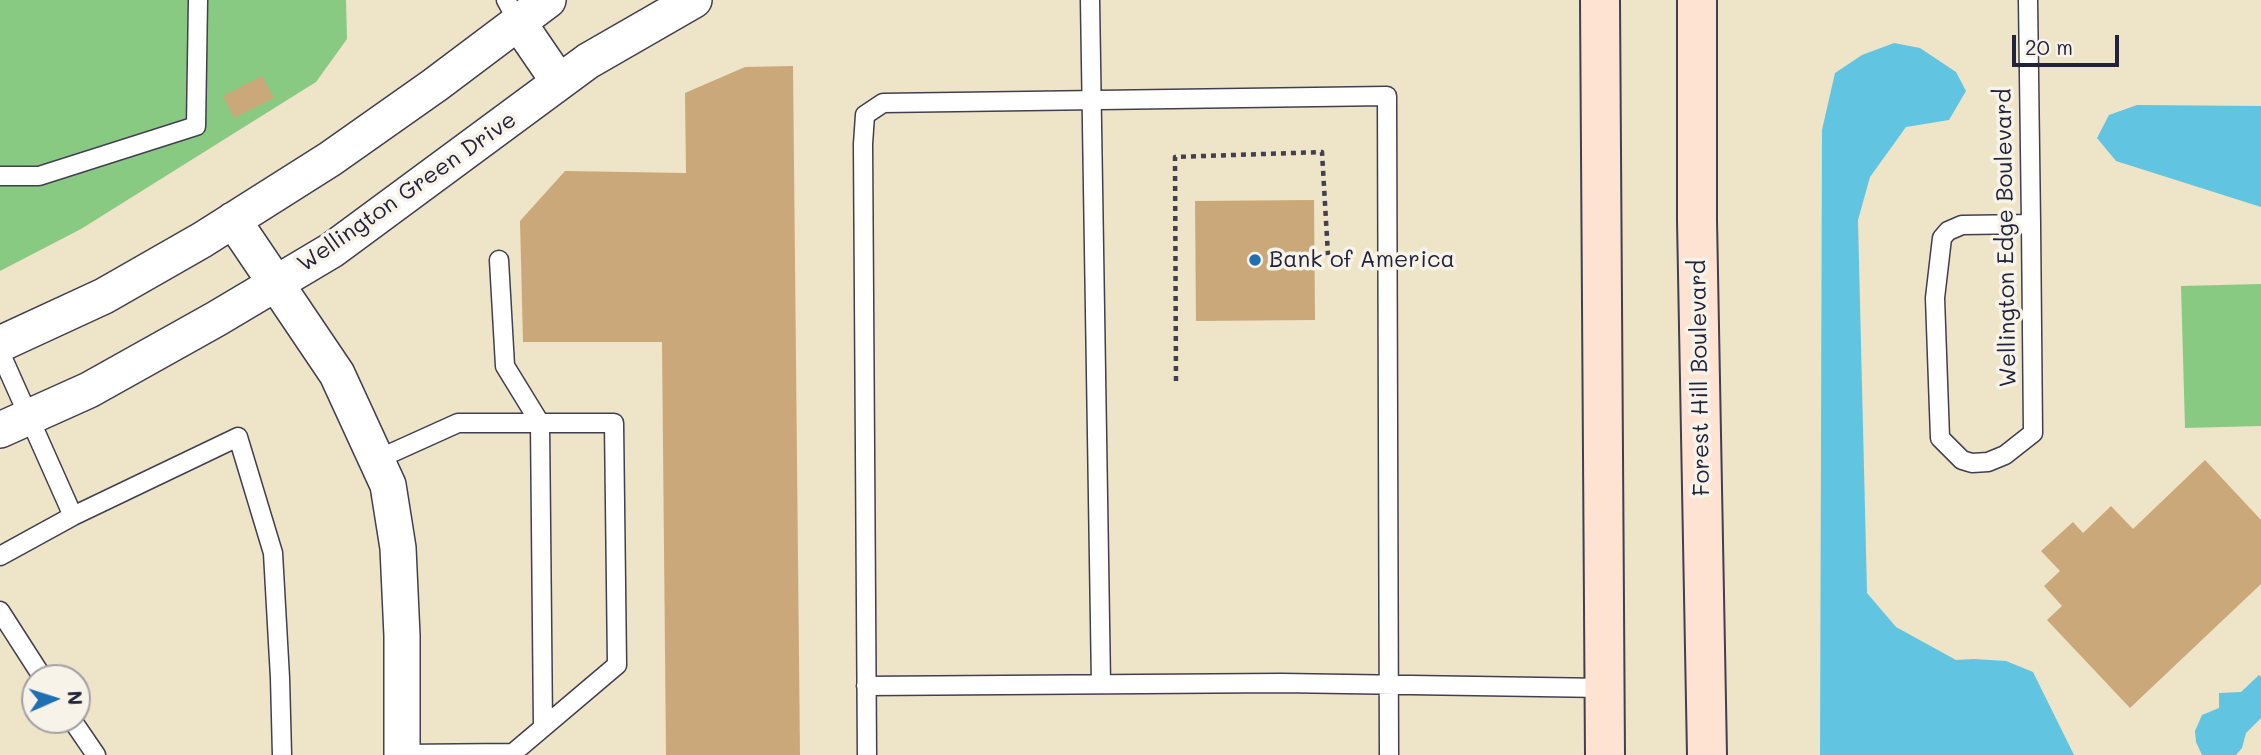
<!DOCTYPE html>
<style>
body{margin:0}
#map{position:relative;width:2261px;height:755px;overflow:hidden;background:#eee4c7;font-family:Mali,sans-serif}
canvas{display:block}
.north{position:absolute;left:21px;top:664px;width:70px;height:70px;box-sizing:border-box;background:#f7f3e8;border:2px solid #a29fa3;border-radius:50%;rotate:87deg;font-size:19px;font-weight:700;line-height:28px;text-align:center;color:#22223b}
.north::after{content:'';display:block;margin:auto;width:24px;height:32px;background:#1f6fb2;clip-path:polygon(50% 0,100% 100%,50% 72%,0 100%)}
.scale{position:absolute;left:2012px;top:35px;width:107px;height:32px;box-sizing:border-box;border:4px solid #22223b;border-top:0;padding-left:9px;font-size:21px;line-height:24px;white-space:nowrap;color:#22223b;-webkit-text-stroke:5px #f7f3e8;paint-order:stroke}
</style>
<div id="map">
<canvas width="2261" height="755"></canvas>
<div class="north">N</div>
<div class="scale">20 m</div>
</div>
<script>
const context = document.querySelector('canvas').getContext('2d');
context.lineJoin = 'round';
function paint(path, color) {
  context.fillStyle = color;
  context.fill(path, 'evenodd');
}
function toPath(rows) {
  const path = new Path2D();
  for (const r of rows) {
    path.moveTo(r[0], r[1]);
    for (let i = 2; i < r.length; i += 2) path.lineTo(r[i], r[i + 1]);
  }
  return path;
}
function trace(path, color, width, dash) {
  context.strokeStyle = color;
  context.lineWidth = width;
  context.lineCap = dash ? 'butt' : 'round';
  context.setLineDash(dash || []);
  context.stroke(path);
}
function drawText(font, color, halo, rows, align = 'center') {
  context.font = font + ' Mali,sans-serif';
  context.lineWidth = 7;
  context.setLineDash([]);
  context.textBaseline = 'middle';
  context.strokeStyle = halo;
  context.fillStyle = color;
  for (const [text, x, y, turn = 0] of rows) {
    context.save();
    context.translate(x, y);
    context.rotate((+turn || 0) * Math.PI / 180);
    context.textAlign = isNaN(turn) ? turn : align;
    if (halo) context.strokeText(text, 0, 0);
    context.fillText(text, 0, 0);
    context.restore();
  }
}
const green = toPath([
 [0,0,346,0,347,39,316,82,81,229,0,271],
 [2261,284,2261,426,2185,428,2181,286]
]);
const water = toPath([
 [1894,43,1920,48,1956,72,1966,91,1949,120,1906,127,1870,177,1858,220,1867,593,1896,627,1956,660,1974,659,2006,661,2033,672,2074,755,1820,755,1822,130,1835,73,1862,55],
 [2137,105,2261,106,2261,207,2116,161,2097,138,2109,115],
 [2259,675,2261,677,2261,718,2246,733,2242,748,2236,755,2202,755,2196,742,2195,731,2202,715,2219,708,2219,693,2241,692]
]);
const building = toPath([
 [793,66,800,755,666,755,662,342,523,342,520,221,565,171,686,173,685,93,745,67],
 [262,76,274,98,234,118,223,96],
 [1314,200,1315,320,1196,321,1195,201],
 [2205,460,2261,520,2261,584,2130,708,2047,620,2062,606,2044,586,2060,571,2041,551,2073,522,2083,533,2111,506,2133,529]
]);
const path = toPath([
 [1176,381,1175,157,1322,152,1328,255]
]);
const service = toPath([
 [506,0,518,22],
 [1090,0,1101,683],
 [2028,0,2031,224,2033,433,2005,455,1988,462,1972,463,1962,460,1940,438,1935,298,1942,238,1948,231,1962,225,2031,224],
 [0,176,39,176,196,126,198,0],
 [499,260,505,366,540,423,543,727],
 [0,352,73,516],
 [376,460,458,423,614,423,617,665,513,753,402,754],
 [0,556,73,516,238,437,273,553,280,678,282,755],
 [0,611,43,678],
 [866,686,1281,683,1604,688],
 [72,720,96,755],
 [867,755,863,144,865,115,883,103,1387,96,1389,755]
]);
const minor = toPath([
 [518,22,559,82],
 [233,220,337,374,388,485,398,548,402,636,402,755],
 [0,344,104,296,202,240,330,159,435,85,548,0],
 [0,430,89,390,216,319,332,250,588,61,694,0]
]);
const secondary = toPath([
 [1600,0,1605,755],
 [1697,0,1697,220,1707,755]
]);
const markers = [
 [1255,260,7,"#1f6fb2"]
];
const streetNames = [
 ["Wellington Green Drive",407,192,-35],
 ["Wellington Edge Boulevard",2006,238,-91],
 ["Forest Hill Boulevard",1700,378,-91]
];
const poiNames = [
 ["Bank of America",1269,260]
];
paint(green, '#89ca82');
paint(water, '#61c4e0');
paint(building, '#cba879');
trace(service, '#413f50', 21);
trace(minor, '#413f50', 38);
trace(secondary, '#413f50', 42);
trace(path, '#413f50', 4.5, [5, 5]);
trace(service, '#fff', 18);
trace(minor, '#fff', 35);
trace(secondary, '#fee3d2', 38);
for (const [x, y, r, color] of markers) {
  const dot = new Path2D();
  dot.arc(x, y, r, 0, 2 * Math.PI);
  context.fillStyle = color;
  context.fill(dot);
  trace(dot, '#f7f3e8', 2.5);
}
drawText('23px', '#22223b', '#f7f3e8', streetNames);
drawText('23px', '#22223b', '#f7f3e8', poiNames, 'left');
</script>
